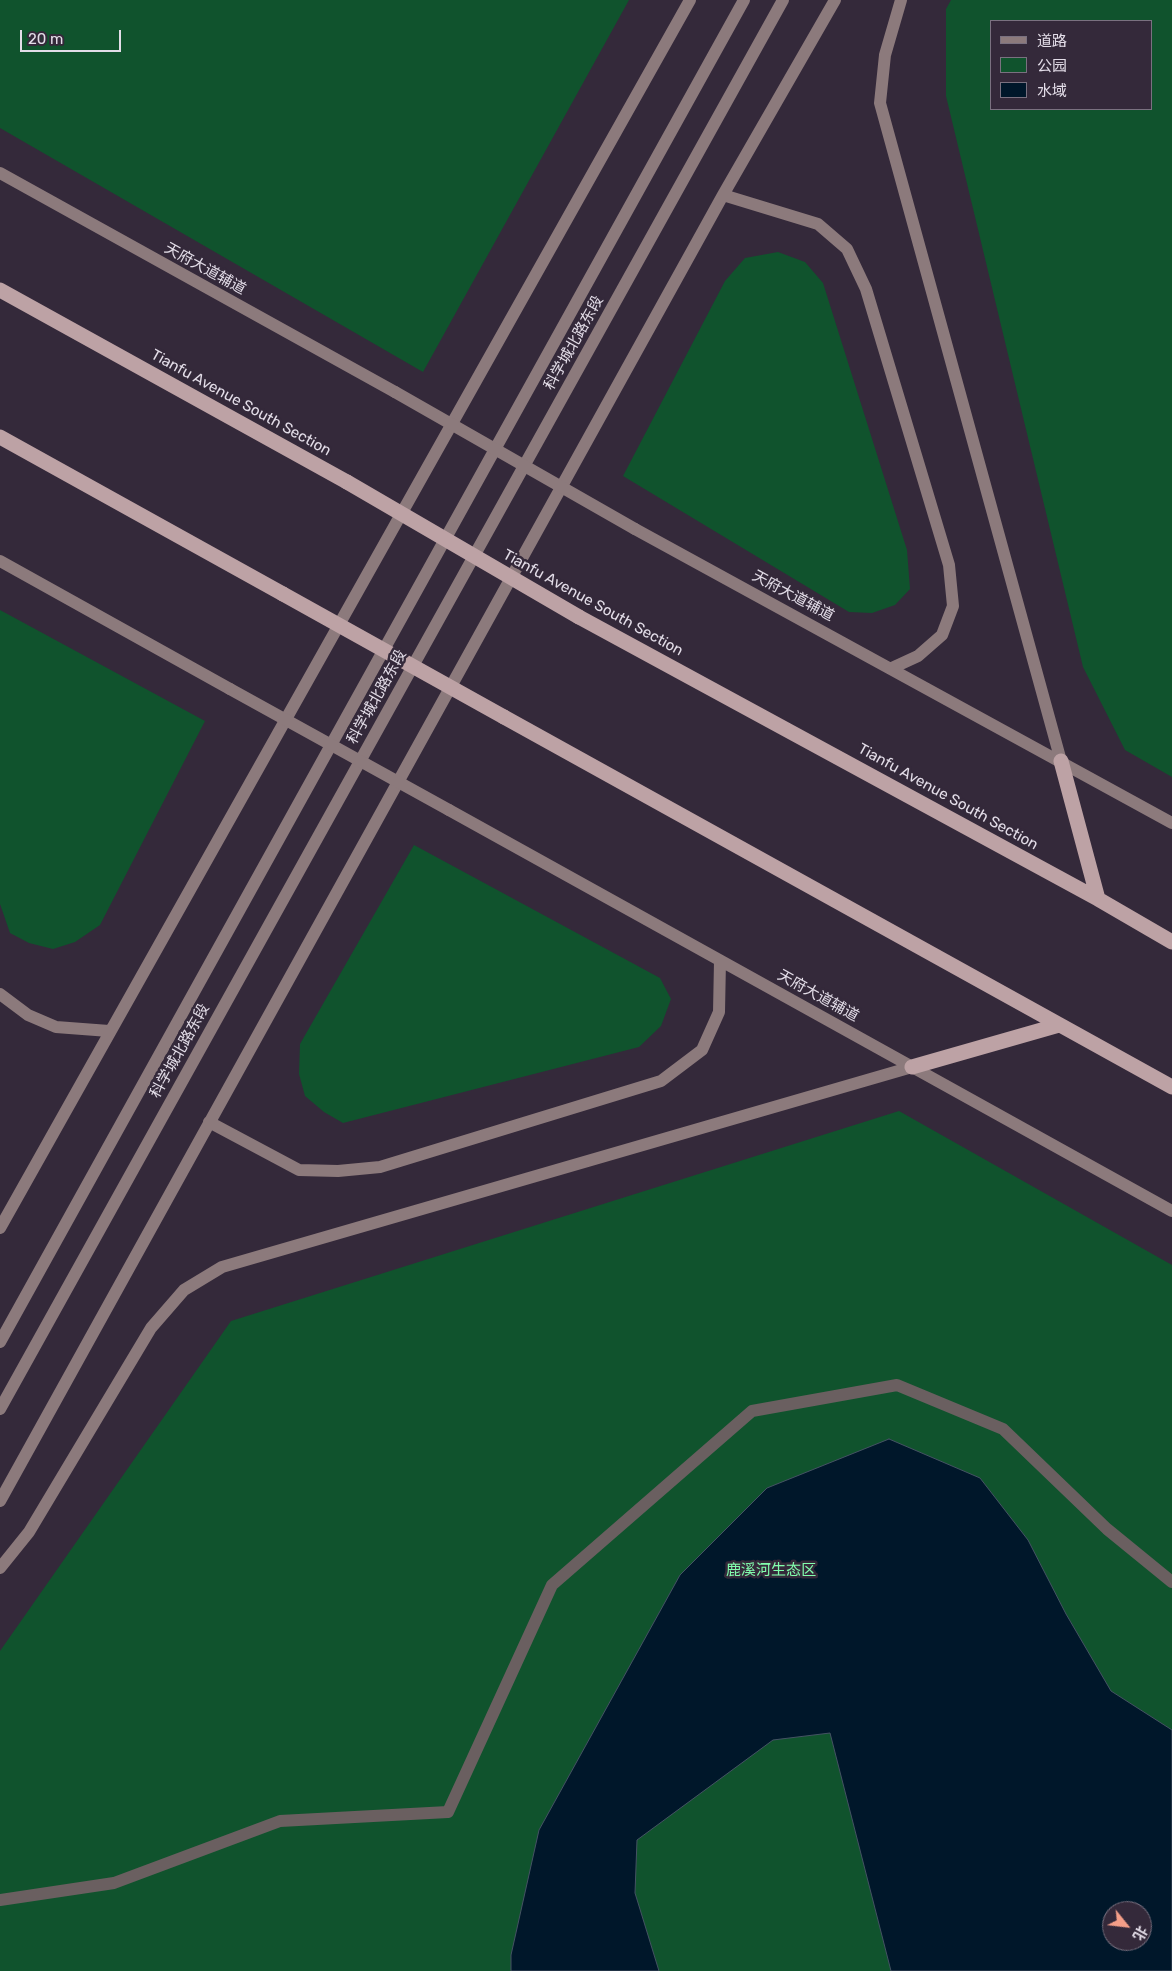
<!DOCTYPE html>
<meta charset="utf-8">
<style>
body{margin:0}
#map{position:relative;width:1172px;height:1971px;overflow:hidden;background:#34293a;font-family:Rubik,"Noto Sans SC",sans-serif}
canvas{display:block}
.legend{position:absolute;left:990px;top:20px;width:162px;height:90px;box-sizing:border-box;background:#34293a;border:1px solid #7a7180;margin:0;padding:6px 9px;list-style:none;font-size:15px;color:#e3dde8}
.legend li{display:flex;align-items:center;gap:10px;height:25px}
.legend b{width:25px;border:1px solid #7a7180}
.north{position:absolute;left:1102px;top:1901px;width:50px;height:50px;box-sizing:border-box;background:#34293a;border:1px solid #7a7180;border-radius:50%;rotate:119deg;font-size:14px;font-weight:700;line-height:20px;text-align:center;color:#e3dde8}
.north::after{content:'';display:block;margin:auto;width:18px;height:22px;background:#f49e88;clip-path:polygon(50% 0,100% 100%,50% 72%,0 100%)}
.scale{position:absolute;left:20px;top:30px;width:101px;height:22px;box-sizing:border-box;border:2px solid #e3dde8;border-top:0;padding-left:6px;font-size:15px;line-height:18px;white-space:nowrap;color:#e3dde8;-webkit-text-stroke:4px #34293a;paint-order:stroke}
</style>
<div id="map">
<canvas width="1172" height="1971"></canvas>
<ul class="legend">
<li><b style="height:6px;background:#8c7a7c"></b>道路</li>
<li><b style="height:14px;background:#10532d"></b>公园</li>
<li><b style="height:14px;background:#00172a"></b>水域</li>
</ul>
<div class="north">北</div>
<div class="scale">20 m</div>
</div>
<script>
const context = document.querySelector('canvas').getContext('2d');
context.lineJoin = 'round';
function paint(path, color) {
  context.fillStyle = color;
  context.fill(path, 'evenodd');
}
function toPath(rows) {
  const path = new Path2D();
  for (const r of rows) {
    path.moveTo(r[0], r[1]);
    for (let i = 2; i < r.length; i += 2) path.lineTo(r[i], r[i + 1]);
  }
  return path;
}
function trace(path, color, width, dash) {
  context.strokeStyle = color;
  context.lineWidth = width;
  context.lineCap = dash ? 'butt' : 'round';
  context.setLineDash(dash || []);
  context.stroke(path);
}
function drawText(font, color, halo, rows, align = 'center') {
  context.font = font + ' Rubik,"Noto Sans SC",sans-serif';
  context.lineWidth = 5;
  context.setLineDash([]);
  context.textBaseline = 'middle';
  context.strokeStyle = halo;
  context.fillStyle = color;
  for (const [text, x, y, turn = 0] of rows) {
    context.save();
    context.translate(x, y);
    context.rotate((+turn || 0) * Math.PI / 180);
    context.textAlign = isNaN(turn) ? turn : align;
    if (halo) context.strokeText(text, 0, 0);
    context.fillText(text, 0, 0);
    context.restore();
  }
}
const green = toPath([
 [0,0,629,0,423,372,0,128],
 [951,0,1172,0,1172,777,1125,750,1083,667,946,96,946,9],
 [991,21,1151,21,1151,109,991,109],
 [778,252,805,262,823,283,907,550,910,589,895,605,872,613,849,612,623,476,725,281,745,258],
 [0,610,205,721,100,925,75,942,53,949,29,943,10,933,0,904],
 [414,845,660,978,671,999,661,1026,639,1047,343,1123,324,1112,305,1096,299,1074,300,1044],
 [899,1111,1172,1265,1172,1971,0,1971,0,1651,231,1321],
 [1112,1911,1142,1911,1142,1941,1112,1941]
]);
const water = toPath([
 [889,1439,980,1478,1028,1540,1066,1614,1111,1691,1172,1730,1172,1971,891,1971,830,1733,773,1740,637,1840,635,1893,659,1971,511,1971,511,1955,539,1830,680,1575,767,1488,889,1439],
 [1112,1911,1142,1911,1142,1941,1112,1941,1112,1911]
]);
const street = toPath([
 [0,1900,114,1883,280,1821,448,1812,552,1585,752,1411,897,1385,1003,1429,1107,1529,1172,1582]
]);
const secondary = toPath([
 [901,0,885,55,880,103,1061,761],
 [0,173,395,392],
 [723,195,818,224,847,249,866,289,949,565,953,606,942,635,918,656,892,668],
 [635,529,1172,823],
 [0,561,230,689],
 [449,810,1172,1211],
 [0,994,28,1015,56,1027,109,1031],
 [209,1122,299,1170,338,1171,380,1167,661,1081,702,1050,719,1012,720,961],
 [0,1228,690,0],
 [0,1342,744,0],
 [0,1409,783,0],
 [0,1501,723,195,835,0],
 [0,1568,29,1532,151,1328,184,1290,222,1267,912,1067]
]);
const highway = toPath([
 [0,290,347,482],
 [0,437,283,594],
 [579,617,1098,899,1172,942],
 [504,717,1172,1087],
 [1061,761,1098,899],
 [912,1067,1059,1025]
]);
const secondaryBridge = toPath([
 [395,392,635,529],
 [230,689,449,810]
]);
const highwayBridge = toPath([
 [347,482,579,617],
 [283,594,504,717]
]);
const streetNames = [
 ["天府大道辅道",205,269,29],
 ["科学城北路东段",574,343,-61],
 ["Tianfu Avenue South Section",241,403,29],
 ["天府大道辅道",793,596,28],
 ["Tianfu Avenue South Section",593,603,29],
 ["科学城北路东段",377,697,-61],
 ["Tianfu Avenue South Section",948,797,29],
 ["天府大道辅道",818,996,29],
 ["科学城北路东段",180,1051,-61]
];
const parkNames = [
 ["鹿溪河生态区",771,1571]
];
paint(green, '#10532d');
paint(water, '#00172a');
trace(water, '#445263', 1);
trace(street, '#6a5f60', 12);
trace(secondary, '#8c7a7c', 12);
trace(highway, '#bda2a5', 15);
trace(secondaryBridge, '#8c7a7c', 12);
trace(highwayBridge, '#bda2a5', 15);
drawText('15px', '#e3dde8', '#34293a', streetNames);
drawText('15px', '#82fdad', '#34293a', parkNames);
</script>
